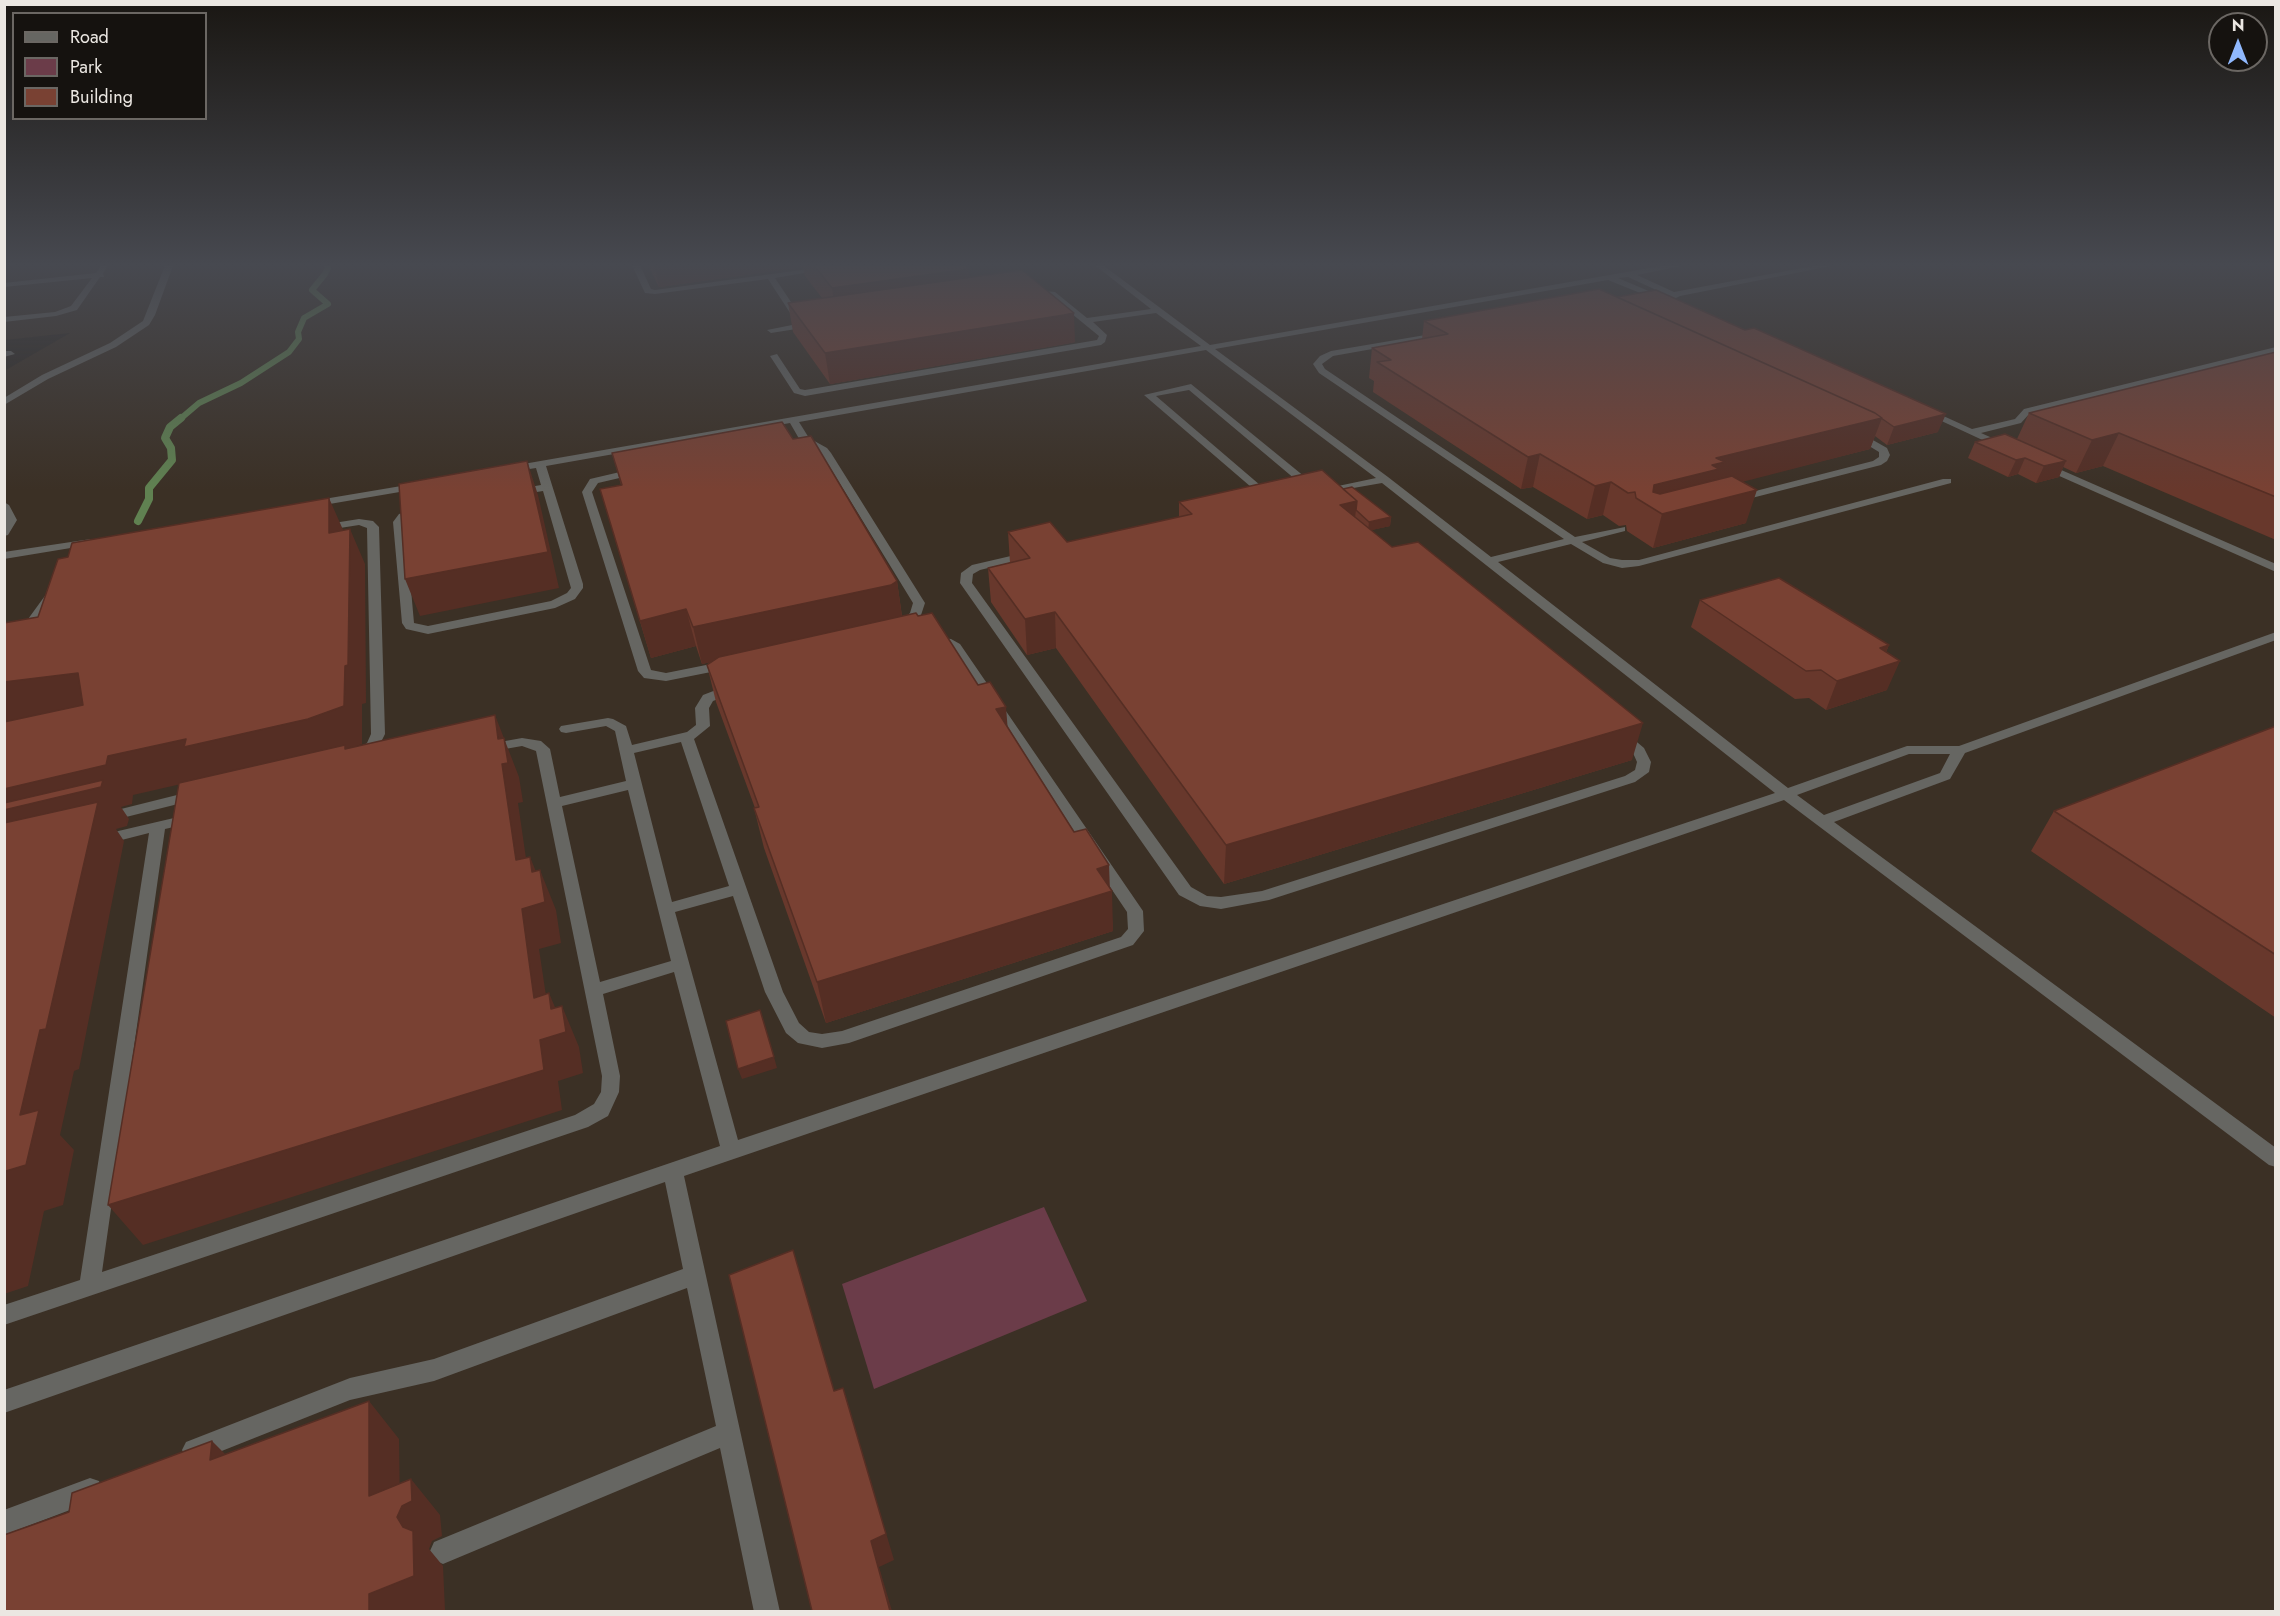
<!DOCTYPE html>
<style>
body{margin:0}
#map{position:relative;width:2280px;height:1616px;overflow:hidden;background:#2f2923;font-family:Jost,sans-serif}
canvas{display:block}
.frame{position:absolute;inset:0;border:6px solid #ebe7e2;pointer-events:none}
.legend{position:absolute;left:12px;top:12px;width:195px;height:108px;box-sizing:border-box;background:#15120f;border:2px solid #6b6763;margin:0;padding:8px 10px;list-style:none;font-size:18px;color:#ebe7e2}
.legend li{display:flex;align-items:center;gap:12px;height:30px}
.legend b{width:30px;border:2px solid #6b6763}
.north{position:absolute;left:2208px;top:12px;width:60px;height:60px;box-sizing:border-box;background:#15120f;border:2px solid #6b6763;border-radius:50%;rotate:0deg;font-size:16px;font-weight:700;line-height:24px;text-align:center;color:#ebe7e2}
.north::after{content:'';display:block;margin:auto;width:21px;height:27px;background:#90b8fd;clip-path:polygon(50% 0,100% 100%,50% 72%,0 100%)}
</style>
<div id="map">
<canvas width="2280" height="1616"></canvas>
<div class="frame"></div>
<ul class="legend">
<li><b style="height:8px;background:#666662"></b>Road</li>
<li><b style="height:16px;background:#6b3c49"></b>Park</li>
<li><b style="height:16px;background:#794133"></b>Building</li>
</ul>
<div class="north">N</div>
</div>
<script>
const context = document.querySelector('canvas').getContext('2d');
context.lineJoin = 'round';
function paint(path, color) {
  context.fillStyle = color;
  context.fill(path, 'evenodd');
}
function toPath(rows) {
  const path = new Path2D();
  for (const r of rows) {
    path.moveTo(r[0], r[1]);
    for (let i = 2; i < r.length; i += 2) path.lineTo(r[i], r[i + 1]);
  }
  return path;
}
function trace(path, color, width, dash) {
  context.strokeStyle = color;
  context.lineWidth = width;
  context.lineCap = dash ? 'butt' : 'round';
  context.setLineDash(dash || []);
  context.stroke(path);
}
const built = toPath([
 [5,263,2275,263,2275,1611,5,1611,4,371,70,333,5,340]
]);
const green = toPath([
 [1044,1207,1087,1301,874,1389,842,1284]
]);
const streamFar1 = toPath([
 [179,420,199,403,241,383,289,352,299,339,298,332,304,318,328,304,312,290,325,274,328,268,326,263]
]);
const stream = toPath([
 [138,521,149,499,149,488,172,460,171,448,165,438,170,427,181,418]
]);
const minor = toPath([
 [103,263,110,263,103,273,104,277,100,277,77,310,56,316,4,322,4,317,55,312,71,306,92,278,4,287,4,283,96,273,103,263],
 [166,263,174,263,155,315,149,325,116,347,48,379,4,405,4,398,42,375,110,343,143,321,166,263],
 [631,263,639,263,651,289,655,290,823,267,827,269,775,278,803,320,799,323,796,322,768,279,655,294,645,293,631,263],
 [1092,263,1100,263,1210,345,1678,263,1696,263,1637,275,1674,292,1829,263,1846,263,1680,296,1676,298,1664,299,1660,301,1608,280,1215,349,1388,477,1491,557,1564,539,1319,373,1313,364,1320,356,1331,351,1443,332,1443,336,1440,337,1333,356,1322,364,1325,369,1575,537,1625,527,1625,531,1582,542,1610,558,1622,560,1639,560,1943,479,1951,479,1951,483,1639,566,1622,568,1603,563,1571,544,1498,562,1788,788,1907,746,1959,746,2276,632,2276,640,1965,753,1950,779,1834,822,2276,1148,2276,1167,2269,1165,1784,800,684,1176,780,1612,754,1612,720,1448,443,1564,434,1560,430,1551,434,1542,716,1426,687,1288,434,1381,350,1400,194,1462,186,1458,182,1450,186,1442,350,1378,434,1359,683,1269,665,1182,4,1413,4,1390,720,1146,674,972,603,994,620,1076,619,1092,608,1116,588,1127,4,1325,4,1305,80,1280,149,833,102,845,94,840,97,836,191,814,199,819,196,822,165,829,102,1272,575,1115,594,1104,601,1092,602,1076,536,751,522,746,488,752,481,748,483,745,522,738,541,741,550,749,560,797,626,781,615,731,606,726,566,733,561,732,559,729,561,726,608,718,613,719,626,726,632,745,687,732,696,725,695,708,703,695,729,685,739,685,741,688,739,691,713,701,709,708,710,726,694,739,783,992,799,1023,809,1032,822,1034,842,1031,1121,937,1128,929,1127,912,950,650,943,646,928,644,926,641,932,637,951,639,960,644,1143,911,1144,931,1133,945,849,1043,822,1048,798,1043,786,1033,765,992,733,896,675,912,738,1140,1775,793,1382,483,1319,494,1319,490,1376,478,1206,350,799,422,809,438,827,448,831,453,925,603,920,618,905,628,897,628,895,625,910,613,913,603,823,456,801,442,790,423,546,466,583,584,583,588,575,599,555,608,428,634,406,629,402,623,393,522,399,514,418,507,422,508,422,512,407,518,405,522,414,623,428,626,551,601,567,593,571,588,543,491,518,495,513,492,518,489,541,485,536,468,510,472,505,469,506,467,1201,346,1156,313,1093,322,1107,335,1105,342,1101,345,805,396,794,393,770,356,777,354,800,389,805,390,1097,340,1099,336,1050,296,1028,292,1032,290,1055,292,1087,318,1151,309,1092,263],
 [1628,277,1665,294,1658,295,1618,278,1628,277],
 [681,742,729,886,672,902,634,753,681,742],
 [1909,754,1950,754,1940,773,1824,815,1797,795,1909,754],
 [628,790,671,961,600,982,562,806,628,790],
 [812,321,815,322,815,326,771,333,767,330,812,321],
 [2276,347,2276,353,2030,413,2021,423,1981,433,2008,445,2009,447,2004,450,1920,411,1928,409,1972,429,2015,419,2024,409,2276,347],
 [4,351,11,351,15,354,4,357,4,351],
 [1191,384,1316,486,1316,490,1308,490,1189,390,1156,396,1274,497,1269,500,1265,499,1144,395,1191,384],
 [1851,431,1857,431,1887,448,1890,455,1887,461,1881,465,1736,502,1731,499,1732,497,1873,461,1879,457,1879,452,1851,435,1851,431],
 [2043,462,2276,564,2276,572,2039,467,2039,463,2043,462],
 [637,468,641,469,641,473,598,483,592,492,651,670,666,673,726,661,733,665,731,668,666,681,644,678,638,671,582,492,590,479,637,468],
 [419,483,423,484,423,488,312,507,307,504,312,501,419,483],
 [4,502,9,505,17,520,8,535,4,536,4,502],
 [359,519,373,521,379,527,385,734,378,748,359,758,352,754,367,743,371,734,367,528,359,525,321,531,315,528,321,525,359,519],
 [91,539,97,542,95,544,4,559,4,552,91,539],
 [1028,552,1032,553,1032,557,980,570,973,574,972,583,1191,887,1207,896,1221,897,1262,891,1625,776,1635,770,1637,762,1633,753,1615,738,1613,735,1615,732,1625,732,1644,748,1651,762,1649,772,1635,782,1269,900,1221,909,1200,906,1179,895,960,583,961,573,972,565,1028,552],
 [51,592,57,596,9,665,4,666,4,652,47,593,51,592],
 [193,791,200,796,198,799,106,822,98,817,101,814,193,791],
 [90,1478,99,1481,102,1490,99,1499,4,1535,4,1510,90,1478]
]);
const wall = toPath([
 [647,263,963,263,969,269,969,277,1075,342,1065,344,830,384,793,332,788,303,822,298,805,276,803,267,659,287],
 [1599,289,1938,432,1887,445,1875,436,1870,449,1742,481,1746,523,1653,548,1627,531,1626,525,1619,526,1603,515,1587,519,1533,487,1521,489,1373,392,1374,381,1369,378,1372,348,1422,339,1424,321],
 [2276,352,2276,540,2103,466,2076,473,2063,467,2059,477,2036,483,2018,474,2008,477,1968,458,1975,442,2017,439,2029,413],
 [793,439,897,581,902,616,918,616,978,685,1008,727,1110,888,1113,931,826,1023,764,848,754,808,755,808,716,702,707,665,710,662,702,664,696,646,651,658,600,489,621,485,612,453],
 [1343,489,1391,517,1390,526,1371,530,1632,760,1224,884,1056,648,1027,655,991,602,988,568,1010,563,1008,532,1067,542,1179,517,1179,502],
 [1700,600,1889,645,1886,652,1887,690,1826,710,1809,698,1795,699,1691,627],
 [2276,726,2276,1018,2031,851,2054,811]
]);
const shadedWall = toPath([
 [654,263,803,263,803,267,659,287],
 [969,269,971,296,836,315,832,288],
 [1074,313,1075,342,1065,344,830,384,825,353],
 [1946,414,1938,432,1887,445,1894,427],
 [1882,418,1870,449,1649,506,1654,485,1716,458],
 [2119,433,2103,466,2076,473,2092,440],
 [1540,454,1533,487,1521,489,1528,457],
 [2025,458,2018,474,2008,477,2016,460],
 [527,461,538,495,559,588,420,616,405,579],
 [2066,461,2059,477,2036,483,2044,466],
 [1611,482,1603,515,1587,519,1595,486],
 [1757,490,1746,523,1653,548,1662,514],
 [329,498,344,532,329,533],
 [1357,501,1353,535,1340,505],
 [1391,517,1390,526,1368,531,1369,522],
 [350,529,365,564,366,703,362,704,362,744,347,750,203,779,133,795,132,804,121,807,129,819,127,826,116,829,124,841,79,1069,74,1071,60,1135,74,1150,63,1205,44,1211,28,1286,4,1294,4,1178,20,1115,4,857,4,789,108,756,345,666],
 [897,581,902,617,896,621,702,664,693,627],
 [686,609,696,646,651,658,640,621],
 [1055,612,1056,648,1027,655,1025,619],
 [1889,645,1879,668,1900,661,1887,690,1826,710,1837,681,1880,648],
 [78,673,102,711,4,722,4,682],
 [1006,707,1009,745,996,709],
 [495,715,519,777,523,802,518,803,532,900,516,860],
 [1643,723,1632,760,1224,884,1226,845],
 [530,857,543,889,540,870,556,910,561,943,539,949,552,1036,551,1009,549,993,565,1031,562,1006,579,1047,583,1073,558,1081,562,1110,143,1245,108,1205,534,998,522,909,532,872],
 [1109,865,1110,892,1112,891,1113,931,826,1023,817,982,1097,869],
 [774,1057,777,1068,742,1079,738,1069],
 [843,1388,894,1560,879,1567,892,1611,890,1611,871,1541],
 [369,1401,399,1439,400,1510,411,1479,440,1515,442,1536,432,1541,429,1549,443,1566,445,1610,441,1611,369,1611],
 [212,1441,249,1478,210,1460]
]);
const building = toPath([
 [812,263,963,263,969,269,832,288,812,263],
 [1022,270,1074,313,1064,315,825,353,788,303,1022,270],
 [1599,289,1875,413,1882,418,1716,458,1725,462,1712,465,1719,469,1654,485,1653,492,1660,494,1732,476,1757,490,1662,514,1636,498,1635,492,1628,493,1611,482,1595,486,1540,454,1528,457,1377,362,1391,360,1372,348,1448,334,1424,321,1599,289],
 [1656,290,1745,330,1754,328,1946,414,1894,427,1881,418,1882,418,1875,413,1617,297,1656,290],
 [2276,352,2276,497,2119,433,2092,440,2029,413,2276,352],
 [782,422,793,439,811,436,897,581,891,585,693,627,686,609,640,621,600,489,622,485,612,453,782,422],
 [2005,434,2066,461,2044,466,2025,458,2016,460,1975,442,2005,434],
 [527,461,548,552,405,579,399,484,527,461],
 [1322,470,1357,501,1340,505,1392,547,1418,542,1643,723,1226,845,1055,612,1025,619,988,568,1030,558,1008,532,1050,522,1067,542,1192,514,1179,502,1322,470],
 [1352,487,1391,517,1369,522,1356,510,1357,501,1343,489,1352,487],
 [329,498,329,533,350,529,348,665,345,666,344,706,308,719,184,747,186,739,108,756,106,765,4,789,4,722,83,705,78,673,4,682,4,623,38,617,58,559,68,557,72,543,329,498],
 [1779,578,1889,645,1880,648,1900,661,1837,681,1821,670,1806,671,1700,600,1779,578],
 [916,613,918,616,932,613,978,685,990,682,1006,707,996,709,1074,832,1086,829,1109,865,1097,869,1112,891,817,982,754,808,759,807,707,665,719,657,916,613],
 [495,715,498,739,504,738,508,763,502,764,516,860,530,857,532,872,540,870,545,902,522,909,534,998,549,993,551,1009,562,1006,566,1032,540,1040,544,1070,108,1205,179,783,345,745,345,749,495,715],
 [2276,726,2276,955,2054,811,2276,726],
 [103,780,101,787,4,810,4,803,103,780],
 [98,802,46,1029,40,1030,20,1115,39,1110,26,1165,6,1171,4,1178,4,823,98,802],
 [760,1010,774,1057,738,1069,726,1021,760,1010],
 [793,1250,834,1391,843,1388,886,1534,871,1541,890,1611,812,1611,729,1275,793,1250],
 [369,1401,369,1496,411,1479,412,1501,402,1506,397,1517,403,1527,413,1531,414,1576,369,1594,369,1611,4,1611,4,1535,69,1512,72,1493,212,1441,210,1460,369,1401]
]);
paint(built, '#3b3025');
paint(green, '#6b3c49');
trace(streamFar1, '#608151', 6);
trace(stream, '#608151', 8);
paint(minor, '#666662');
paint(wall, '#68382c');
paint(shadedWall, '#552e24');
paint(building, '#794133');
trace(building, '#552e24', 1.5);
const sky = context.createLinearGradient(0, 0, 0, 490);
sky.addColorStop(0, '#1a1713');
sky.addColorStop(0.54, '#474950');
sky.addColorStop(1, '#47495000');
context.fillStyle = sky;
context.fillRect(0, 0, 2280, 490);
</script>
